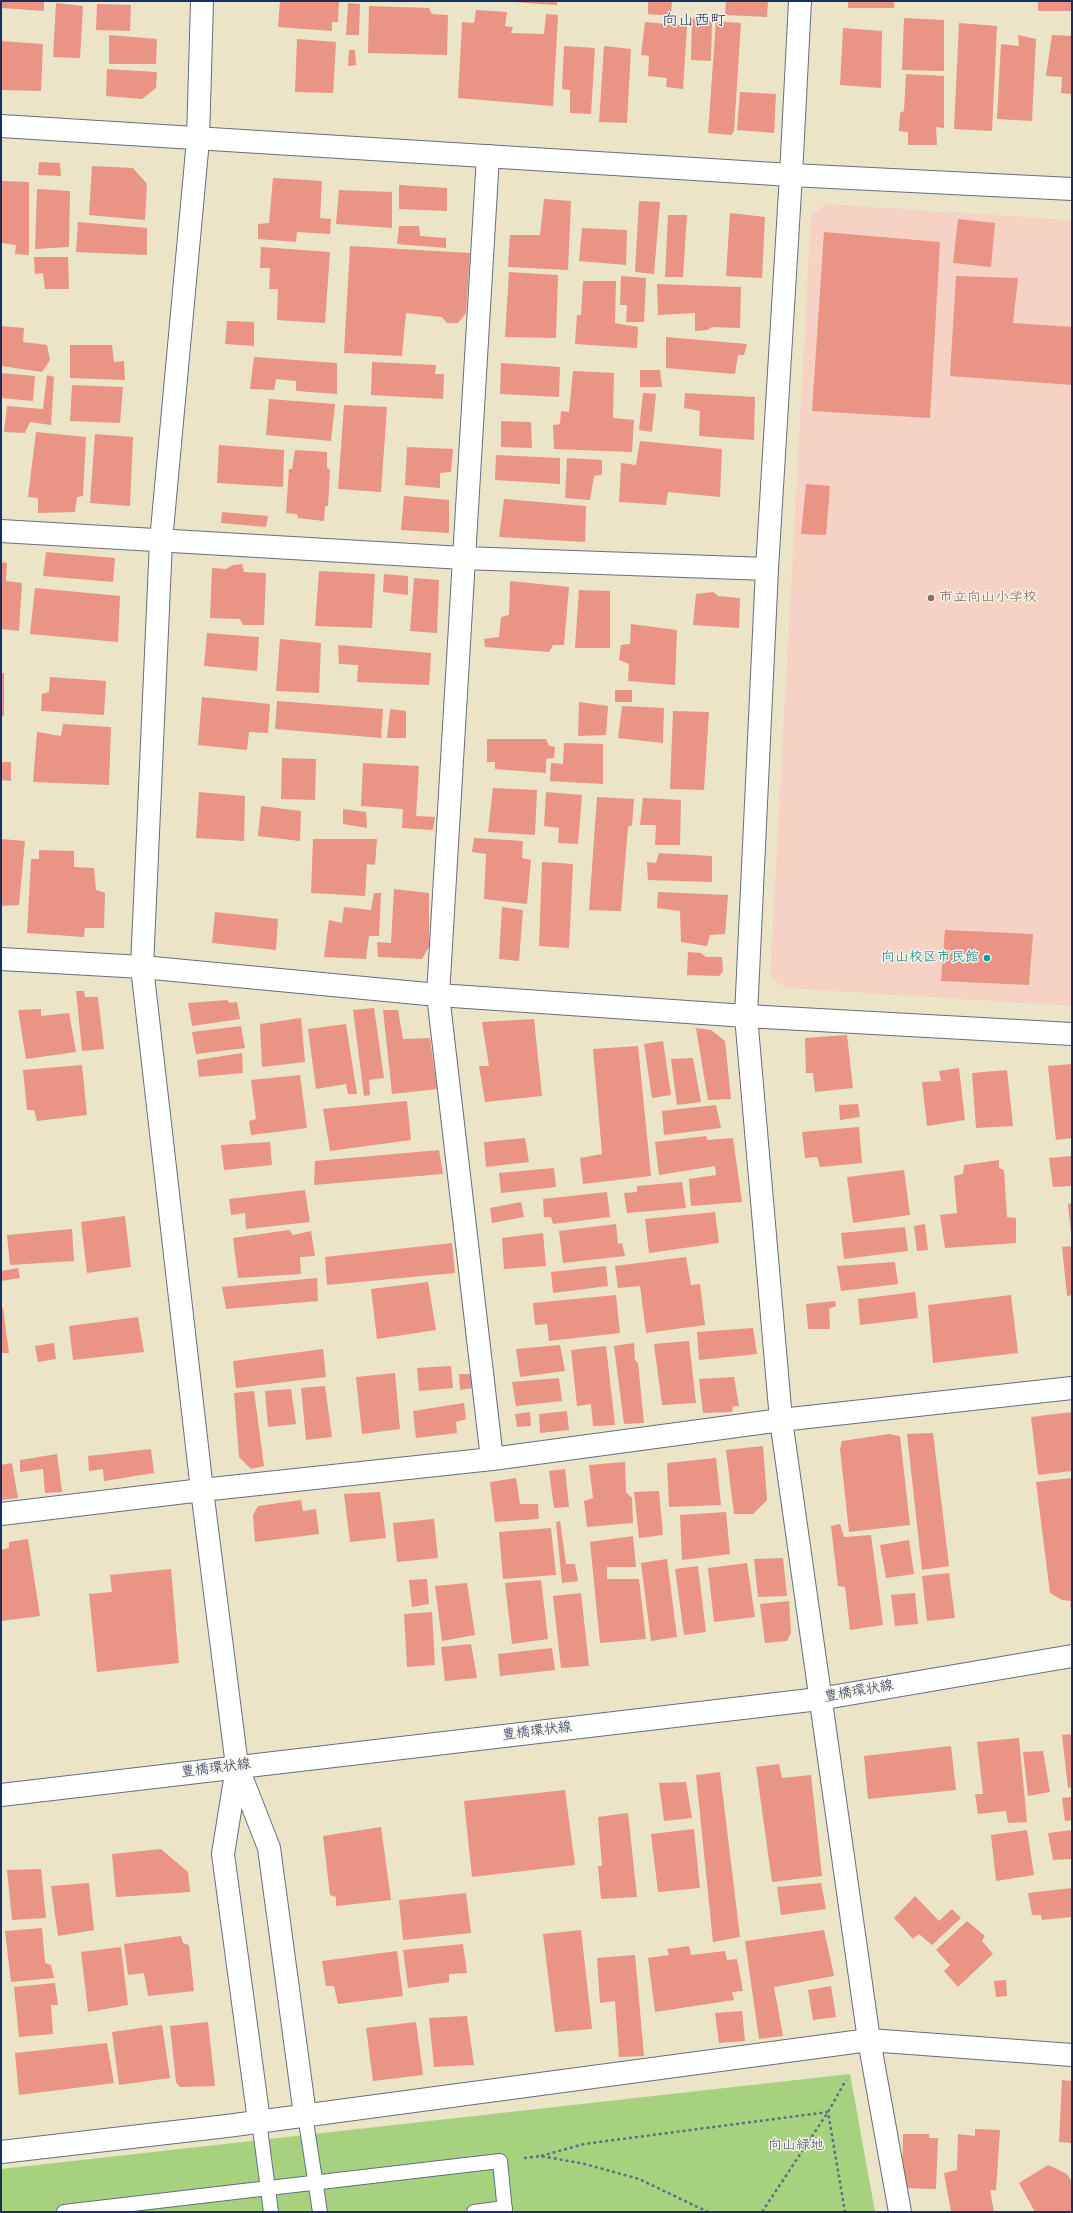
<!DOCTYPE html>
<meta charset="utf-8">
<style>
body{margin:0}
#map{position:relative;width:1073px;height:2213px;overflow:hidden;background:#ebe4c7;font-family:"Architects Daughter",sans-serif}
canvas{display:block}
.frame{position:absolute;inset:0;border:2px solid #1b2f5e;pointer-events:none}
</style>
<div id="map">
<canvas width="1073" height="2213"></canvas>
<div class="frame"></div>
</div>
<script>
const context = document.querySelector('canvas').getContext('2d');
context.lineJoin = 'round';
function paint(path, color) {
  context.fillStyle = color;
  context.fill(path, 'evenodd');
}
function toPath(rows) {
  const path = new Path2D();
  for (const r of rows) {
    path.moveTo(r[0], r[1]);
    for (let i = 2; i < r.length; i += 2) path.lineTo(r[i], r[i + 1]);
  }
  return path;
}
function trace(path, color, width, dash) {
  context.strokeStyle = color;
  context.lineWidth = width;
  context.lineCap = dash ? 'butt' : 'round';
  context.setLineDash(dash || []);
  context.stroke(path);
}
function drawText(font, color, halo, rows, align = 'center') {
  context.font = font + ' "Architects Daughter","Klee One",sans-serif';
  context.lineWidth = 3;
  context.setLineDash([]);
  context.textBaseline = 'middle';
  context.strokeStyle = halo;
  context.fillStyle = color;
  for (const [text, x, y, turn = 0] of rows) {
    context.save();
    context.translate(x, y);
    context.rotate((+turn || 0) * Math.PI / 180);
    context.textAlign = isNaN(turn) ? turn : align;
    if (halo) context.strokeText(text, 0, 0);
    context.fillText(text, 0, 0);
    context.restore();
  }
}
const built = toPath([
 [825,204,1072,220,1072,1006,786,988,770,977,811,216]
]);
const green = toPath([
 [850,2074,875,2212,1,2212,1,2169]
]);
const building = toPath([
 [1,1,44,1,44,11,1,8],
 [280,1,339,1,338,22,332,22,332,31,278,27],
 [513,1,557,1,557,5,513,2],
 [648,1,672,1,671,16,648,14],
 [726,1,768,1,767,17,725,15],
 [848,1,894,1,894,8,848,8],
 [1038,1,1072,1,1072,11,1038,11],
 [56,3,83,6,80,58,53,57],
 [348,3,360,4,359,35,346,35],
 [97,4,131,5,130,31,96,30],
 [369,6,429,8,432,14,448,15,447,55,368,53],
 [476,10,507,12,505,26,513,27,511,33,544,34,546,14,558,15,553,106,458,98,462,22,474,23],
 [692,18,712,22,711,61,691,60],
 [904,18,944,20,944,71,902,70],
 [716,21,741,23,734,131,731,135,708,133],
 [645,22,687,26,683,89,666,87,667,78,648,76,649,56,641,55],
 [959,23,997,26,992,131,954,129],
 [843,28,882,31,881,88,840,85],
 [109,35,157,39,156,64,109,64],
 [1018,35,1036,39,1032,121,997,119,1001,44,1019,46],
 [1052,35,1072,36,1072,94,1061,93,1062,77,1046,76],
 [297,39,336,42,333,93,295,92],
 [1,41,43,44,41,91,1,90],
 [564,46,595,48,591,114,570,113,570,90,562,89],
 [604,46,631,49,627,123,599,122],
 [349,50,355,50,356,65,348,66],
 [107,69,157,72,156,88,142,99,106,96],
 [906,74,944,76,944,128,936,127,937,145,908,145,908,132,899,131,900,113,904,111],
 [740,92,776,94,774,133,737,130],
 [39,162,60,163,61,176,38,175],
 [92,166,133,168,147,184,145,220,89,215],
 [273,178,322,181,320,218,331,219,330,234,297,232,296,242,258,239,258,224,269,223],
 [1,181,29,182,29,255,15,254,16,245,1,243],
 [399,185,447,188,447,211,399,209],
 [37,189,70,191,69,247,35,249],
 [339,190,392,192,392,228,336,224],
 [544,199,571,201,568,270,508,267,510,235,540,235],
 [639,201,660,202,654,274,635,272],
 [730,213,765,217,762,278,726,276],
 [668,215,687,215,683,277,665,277],
 [958,219,995,223,991,267,953,263],
 [78,222,147,228,147,255,76,252],
 [399,226,419,226,420,236,446,238,446,248,397,244],
 [582,228,627,230,626,265,579,261],
 [824,232,940,242,930,418,812,411],
 [350,246,470,253,466,313,458,323,447,323,442,317,406,313,402,356,344,353],
 [261,247,330,252,325,323,277,320,278,289,269,289,270,268,260,268],
 [34,257,68,257,69,289,45,289,43,273,35,274],
 [509,272,558,275,556,338,505,337],
 [621,276,646,278,644,322,626,322,627,305,620,305],
 [956,276,1018,278,1013,323,1072,327,1072,385,950,376],
 [583,281,616,281,615,323,638,327,637,348,575,344,577,315,581,315],
 [657,284,741,287,740,328,712,327,707,330,695,331,695,313,658,315],
 [227,321,254,322,254,346,225,344],
 [1,326,24,328,23,342,47,345,50,360,42,372,1,366],
 [666,337,747,344,744,355,738,355,735,374,666,368],
 [70,345,112,345,114,362,124,361,125,380,70,378],
 [254,357,337,363,337,394,296,391,296,381,276,379,274,390,250,389],
 [372,362,436,365,435,374,444,374,443,399,371,395],
 [501,363,560,367,559,397,500,394],
 [640,370,660,370,662,387,640,387],
 [573,371,614,373,613,418,634,420,632,452,554,449,553,425,560,424,561,411,569,412],
 [1,373,35,376,33,401,1,398],
 [47,375,54,377,51,425,30,422,25,433,4,432,7,406,43,409],
 [72,385,123,387,120,423,70,421],
 [643,393,656,394,652,432,639,430],
 [685,393,755,397,754,440,699,436,700,411,684,408],
 [269,399,335,404,331,441,266,435],
 [344,405,387,407,381,492,338,489],
 [501,421,531,422,532,448,501,447],
 [36,432,86,437,83,496,77,497,75,512,38,513,38,498,28,497],
 [95,434,133,437,130,506,90,503],
 [640,441,722,449,720,497,668,492,666,505,619,502,621,463,636,465],
 [219,445,284,450,283,487,217,483],
 [407,447,453,449,451,472,440,473,440,488,405,485],
 [295,450,327,452,327,467,330,470,328,506,325,506,324,521,298,518,297,514,286,513,289,469,292,469],
 [496,455,560,458,560,484,495,480],
 [567,458,602,460,602,475,594,476,590,500,565,498],
 [806,484,830,486,826,535,801,534],
 [404,496,449,500,449,533,401,530],
 [504,499,586,506,585,542,499,537],
 [222,512,268,516,266,527,221,523],
 [46,552,115,558,113,582,43,576],
 [1,562,7,563,6,581,22,583,19,631,1,629],
 [242,564,244,572,266,573,264,625,243,625,240,619,210,618,212,568,226,569,233,565],
 [319,571,375,574,372,628,315,626],
 [384,574,408,576,408,595,383,592],
 [414,578,439,580,437,633,410,631],
 [510,581,569,587,564,645,553,645,549,652,485,647,484,639,499,637,501,617,509,615],
 [35,588,120,596,118,642,30,634],
 [579,590,610,591,610,648,575,648],
 [713,592,718,596,740,598,739,628,693,625,696,594],
 [631,624,677,630,675,685,628,681,629,664,619,660,621,645,630,644],
 [207,633,259,637,257,671,204,666],
 [280,639,321,643,319,693,276,691],
 [338,645,431,653,429,685,357,682,358,665,339,664],
 [1,673,4,673,4,716,1,716],
 [50,677,106,681,104,715,41,711,42,694,49,692],
 [615,690,632,690,632,702,615,702],
 [202,697,270,704,268,733,249,732,247,750,198,745],
 [277,701,383,709,381,738,275,729],
 [579,702,608,706,606,735,578,736],
 [622,706,664,708,663,743,618,738],
 [390,709,406,711,406,738,387,738],
 [673,711,709,712,704,790,670,789],
 [63,724,111,727,109,785,33,782,37,732,61,736],
 [487,739,546,739,549,746,555,747,554,758,546,759,546,773,495,769,495,762,487,762],
 [564,743,603,744,603,784,550,781,551,763,563,764],
 [282,758,316,759,315,800,281,799],
 [1,762,11,762,11,781,1,780],
 [363,763,419,766,416,816,435,817,433,830,402,828,403,809,361,806],
 [493,788,537,790,535,835,488,832],
 [199,792,245,796,244,841,196,838],
 [546,792,582,795,578,844,558,843,559,828,544,826],
 [597,797,634,799,632,825,628,827,621,911,589,910],
 [643,798,681,800,680,845,655,845,656,825,640,825],
 [261,806,301,811,300,841,258,836],
 [343,809,366,812,367,828,343,824],
 [474,838,523,841,522,858,531,860,527,904,484,899,486,854,472,852],
 [1,839,25,841,19,905,1,906],
 [313,839,377,839,375,865,367,864,365,896,311,893],
 [39,850,74,851,74,867,94,868,96,890,105,893,104,928,85,928,84,937,27,933,31,859,39,859],
 [659,853,712,856,712,882,648,880,647,862,656,863],
 [542,862,573,864,569,948,539,946],
 [394,889,429,893,429,947,422,959,378,957,377,942,391,943],
 [658,892,728,895,725,934,710,935,707,946,681,942,680,911,657,908],
 [374,893,381,893,379,936,369,936,366,959,324,957,329,920,342,923,344,907,371,910],
 [502,907,523,910,519,961,499,959],
 [215,912,278,919,276,950,212,943],
 [945,930,1033,934,1029,985,941,981],
 [688,952,701,953,706,957,722,957,723,971,719,976,687,975],
 [76,991,84,991,85,997,98,997,104,1049,82,1051],
 [227,1000,230,1003,237,1002,240,1019,192,1026,188,1003],
 [374,1008,384,1078,369,1080,370,1095,364,1096,353,1010],
 [41,1009,41,1016,69,1013,76,1052,26,1059,18,1010],
 [383,1010,398,1010,403,1039,430,1038,437,1089,392,1094],
 [301,1018,305,1062,262,1067,260,1024],
 [534,1019,542,1096,485,1102,479,1066,489,1066,482,1022],
 [346,1024,357,1094,348,1094,346,1084,316,1089,308,1029],
 [241,1026,245,1048,196,1054,192,1032],
 [696,1028,711,1030,725,1041,731,1099,708,1100],
 [847,1035,853,1088,815,1092,813,1073,806,1073,805,1038],
 [663,1041,671,1095,652,1098,644,1044],
 [638,1046,651,1176,583,1184,580,1158,602,1154,593,1049],
 [242,1053,243,1073,199,1077,197,1060],
 [693,1058,701,1102,677,1105,671,1059],
 [1072,1064,1072,1138,1056,1140,1048,1066],
 [82,1065,87,1115,37,1121,34,1110,27,1110,23,1070],
 [959,1068,965,1120,927,1126,922,1082,941,1081,939,1071],
 [1007,1070,1013,1126,976,1128,972,1073],
 [300,1075,307,1128,251,1135,249,1121,256,1119,251,1080],
 [407,1101,411,1140,330,1151,323,1109],
 [858,1104,860,1117,840,1120,839,1105],
 [716,1105,721,1128,664,1135,662,1111],
 [859,1127,862,1163,820,1167,817,1157,805,1158,802,1132],
 [706,1136,708,1140,733,1138,742,1202,691,1206,689,1179,716,1175,715,1166,659,1175,655,1142],
 [525,1138,529,1162,486,1167,484,1142],
 [270,1142,272,1165,224,1170,221,1145],
 [439,1150,443,1174,314,1185,315,1161],
 [1072,1156,1072,1186,1053,1187,1049,1158],
 [999,1160,999,1168,1004,1170,1007,1217,1016,1218,1016,1243,945,1248,940,1215,957,1213,954,1176,963,1174,964,1165],
 [554,1168,556,1187,501,1193,499,1173],
 [904,1170,910,1215,853,1223,847,1177],
 [682,1182,686,1208,627,1213,624,1193,637,1192,637,1186],
 [305,1190,310,1222,246,1229,245,1213,231,1215,229,1199],
 [607,1192,610,1217,553,1224,551,1217,544,1217,543,1199],
 [521,1202,524,1217,492,1223,490,1208],
 [1072,1203,1072,1233,1071,1233,1068,1204],
 [715,1212,719,1243,649,1253,645,1219],
 [125,1216,131,1267,87,1273,81,1222],
 [616,1224,618,1244,622,1243,625,1256,563,1263,559,1231],
 [925,1224,928,1250,917,1251,914,1226],
 [905,1227,908,1251,844,1259,841,1233],
 [72,1229,74,1261,10,1265,7,1235],
 [289,1230,293,1235,311,1231,315,1256,300,1257,301,1274,238,1278,233,1238],
 [543,1233,546,1266,504,1269,502,1238],
 [452,1243,455,1273,327,1285,325,1257],
 [1072,1246,1072,1295,1067,1296,1062,1247],
 [686,1257,691,1285,700,1284,705,1325,646,1333,640,1286,618,1288,615,1266],
 [895,1262,898,1284,841,1291,837,1266],
 [606,1266,608,1286,553,1293,551,1272],
 [18,1268,20,1278,1,1281,1,1271],
 [317,1278,318,1301,226,1309,222,1287],
 [428,1282,436,1330,377,1339,371,1289],
 [915,1292,918,1318,860,1325,858,1299],
 [616,1295,620,1333,549,1341,547,1324,535,1325,533,1303],
 [1011,1295,1018,1353,933,1363,928,1305],
 [835,1301,836,1306,829,1309,830,1329,808,1329,806,1304],
 [1,1308,3,1308,9,1353,1,1353],
 [138,1317,144,1352,73,1360,69,1326],
 [753,1328,757,1354,699,1360,697,1332],
 [689,1341,696,1403,662,1405,654,1344],
 [54,1343,56,1359,38,1362,35,1346],
 [634,1343,635,1360,638,1363,644,1423,624,1424,614,1346],
 [560,1345,565,1371,520,1377,516,1349],
 [606,1346,615,1425,593,1426,591,1404,577,1406,571,1350],
 [323,1349,326,1377,236,1388,233,1361],
 [451,1366,453,1388,419,1391,417,1368],
 [395,1373,400,1429,362,1434,356,1377],
 [459,1374,471,1374,472,1388,460,1390],
 [734,1377,739,1406,733,1406,732,1412,703,1413,699,1379],
 [559,1378,562,1401,516,1406,512,1382],
 [325,1386,332,1437,306,1440,301,1388],
 [291,1389,296,1424,268,1427,265,1391],
 [254,1391,264,1466,251,1469,239,1457,234,1393],
 [464,1403,466,1419,456,1422,457,1433,416,1438,413,1411],
 [567,1411,569,1430,540,1433,539,1414],
 [530,1412,531,1426,517,1427,515,1414],
 [1072,1412,1072,1471,1038,1475,1031,1417],
 [933,1433,949,1566,922,1570,907,1434],
 [889,1434,900,1436,910,1525,849,1532,840,1449,842,1441],
 [763,1446,767,1500,753,1514,734,1514,726,1450],
 [151,1449,154,1473,104,1481,103,1469,89,1471,88,1456],
 [57,1454,62,1492,45,1493,43,1469,20,1472,20,1460],
 [716,1458,721,1505,669,1507,667,1463],
 [625,1462,626,1492,632,1498,633,1523,587,1527,584,1501,593,1498,589,1465],
 [12,1463,18,1498,1,1500,1,1465],
 [565,1469,569,1507,554,1508,549,1471],
 [516,1478,520,1504,538,1504,539,1519,495,1522,490,1482],
 [1072,1478,1072,1607,1070,1607,1071,1601,1062,1600,1050,1593,1036,1482],
 [659,1491,663,1535,639,1538,634,1492],
 [380,1492,386,1538,350,1542,344,1494],
 [301,1500,303,1511,316,1509,319,1534,255,1542,253,1515,258,1506],
 [726,1512,730,1554,682,1560,680,1515],
 [434,1519,438,1558,397,1562,393,1523],
 [560,1521,566,1564,575,1564,578,1581,562,1583,556,1522],
 [840,1524,844,1537,871,1535,883,1625,850,1630,845,1587,838,1586,831,1526],
 [551,1528,556,1575,503,1579,499,1532],
 [633,1536,636,1567,607,1567,607,1579,639,1579,646,1639,600,1643,590,1542],
 [28,1539,40,1616,1,1621,1,1550,9,1548,9,1542],
 [909,1540,914,1574,886,1578,880,1545],
 [783,1558,787,1596,758,1597,754,1559],
 [667,1559,677,1637,651,1641,641,1563],
 [747,1563,755,1617,714,1622,708,1568],
 [698,1566,706,1632,684,1635,675,1569],
 [171,1569,179,1663,97,1672,89,1594,112,1592,110,1575],
 [949,1573,955,1618,927,1621,922,1576],
 [427,1579,429,1604,412,1607,409,1580],
 [541,1580,548,1639,512,1644,505,1583],
 [467,1583,475,1635,442,1641,435,1586],
 [581,1593,589,1666,561,1668,553,1596],
 [915,1593,918,1624,895,1626,891,1595],
 [789,1601,791,1633,787,1641,765,1643,760,1604],
 [432,1612,435,1665,407,1667,404,1614],
 [471,1644,477,1678,445,1681,441,1647],
 [552,1648,555,1670,500,1676,498,1654],
 [1072,1734,1072,1787,1068,1788,1062,1735],
 [1019,1738,1027,1822,1008,1823,1006,1811,978,1814,975,1794,983,1794,977,1742],
 [951,1746,956,1790,868,1799,864,1756],
 [1043,1751,1050,1792,1028,1796,1023,1752],
 [779,1764,782,1778,811,1775,822,1876,772,1882,756,1767],
 [720,1772,740,1937,713,1942,696,1775],
 [686,1782,692,1818,664,1821,659,1783],
 [565,1790,575,1865,472,1877,464,1801],
 [1072,1797,1072,1820,1065,1821,1062,1798],
 [628,1813,637,1897,601,1899,598,1866,602,1866,598,1817],
 [381,1827,391,1900,336,1906,336,1897,330,1895,323,1836],
 [694,1829,700,1888,658,1892,651,1834],
 [1027,1830,1034,1875,996,1881,991,1835],
 [1072,1830,1072,1859,1053,1860,1048,1833],
 [161,1849,188,1872,190,1892,116,1897,112,1854],
 [41,1869,46,1918,12,1920,7,1870],
 [89,1883,94,1930,58,1936,51,1886],
 [821,1883,826,1909,781,1915,777,1887],
 [1072,1888,1072,1917,1042,1920,1041,1915,1032,1915,1028,1893],
 [466,1893,471,1933,403,1940,399,1900],
 [915,1896,939,1921,952,1909,961,1918,932,1945,919,1934,913,1939,894,1918],
 [967,1921,985,1936,982,1941,993,1954,958,1987,944,1971,950,1965,936,1950],
 [42,1928,45,1963,51,1965,54,1978,11,1982,5,1931],
 [581,1930,592,2029,555,2032,543,1934],
 [824,1930,834,1976,774,1987,783,2036,759,2039,745,1941],
 [181,1936,183,1943,189,1945,194,1991,148,1996,144,1973,128,1975,124,1944],
 [463,1944,467,1973,449,1974,449,1982,408,1988,403,1950],
 [689,1946,691,1955,725,1951,727,1960,737,1959,743,1991,732,1992,734,2000,655,2012,648,1958,669,1955,667,1949],
 [121,1947,128,2005,88,2012,81,1952],
 [397,1951,403,1996,338,2004,334,1986,326,1986,322,1961],
 [635,1955,644,2056,619,2057,615,2001,600,2003,597,1958],
 [1006,1980,1007,1996,996,1997,994,1981],
 [55,1983,58,2005,51,2005,53,2034,19,2037,14,1987],
 [831,1986,836,2017,813,2020,808,1990],
 [742,2011,745,2041,719,2043,715,2013],
 [467,2016,474,2065,434,2067,429,2018],
 [208,2022,215,2086,180,2087,176,2082,170,2026],
 [416,2022,423,2075,373,2081,366,2028],
 [162,2025,170,2078,119,2085,112,2032],
 [107,2043,114,2083,19,2095,15,2053],
 [1062,2080,1072,2081,1072,2143,1059,2142],
 [975,2129,1000,2130,996,2190,990,2190,994,2212,951,2212,944,2173,957,2170,958,2134,975,2136],
 [903,2134,929,2134,929,2138,938,2138,936,2189,902,2188],
 [1048,2165,1067,2174,1072,2182,1072,2212,1035,2212,1019,2183]
]);
const path = toPath([
 [541,2156,584,2144,828,2112,845,2212],
 [524,2158,541,2156,585,2164,639,2179,708,2212],
 [762,2212,828,2112,846,2080]
]);
const lane = toPath([
 [305,2115,320,2212],
 [259,2121,271,2212],
 [64,2212,500,2161,505,2212],
 [474,2212,505,2208]
]);
const street = toPath([
 [800,1,791,175,767,569,746,1016,781,1420,1072,1388],
 [488,156,438,995,492,1459],
 [1,531,463,558,767,569],
 [1,959,142,967,438,995,746,1016,1072,1034],
 [1,1514,202,1490],
 [237,1767,223,1854,259,2121],
 [305,2115,269,1848,237,1766,202,1490,492,1459,781,1420,869,2040,900,2212],
 [1,2152,227,2126,869,2040,1072,2055]
]);
const secondary = toPath([
 [202,1,198,140,161,541,142,967,202,1490],
 [1,126,791,175,1072,189],
 [1,1795,819,1699,1072,1656]
]);
const markers = [
 [931,598,4,"#8d6e63"],
 [987,958,4,"#0f9aa8"]
];
const educationNames = [
 ["市立向山小学校",939,598]
];
const cultureNames = [
 ["向山校区市民館",979,958]
];
const streetNames = [
 ["豊橋環状線",859,1692,-10],
 ["豊橋環状線",537,1732,-7],
 ["豊橋環状線",216,1769,-7]
];
const parkNames = [
 ["向山緑地",796,2146]
];
const quarterNames = [
 ["向山西町",694,22]
];
paint(built, '#f6d2c4');
paint(green, '#a6d27f');
paint(building, '#e99484');
trace(lane, '#646e83', 16);
trace(street, '#646e83', 24);
trace(secondary, '#646e83', 24);
trace(path, '#646e83', 2.5, [3, 3]);
trace(lane, '#fff', 14);
trace(street, '#fff', 22);
trace(secondary, '#fff', 22);
for (const [x, y, r, color] of markers) {
  const dot = new Path2D();
  dot.arc(x, y, r, 0, 2 * Math.PI);
  context.fillStyle = color;
  context.fill(dot);
  trace(dot, '#f7f3e8', 1.5);
}
drawText('14px', '#785e54', '#f7f3e8', educationNames, 'left');
drawText('14px', '#0d838f', '#f7f3e8', cultureNames, 'right');
drawText('14px', '#1b2f5e', '#f7f3e8', streetNames);
drawText('14px', '#3e5866', '#f7f3e8', parkNames);
drawText('16px', '#1b2f5e', '#f7f3e8', quarterNames);
</script>
